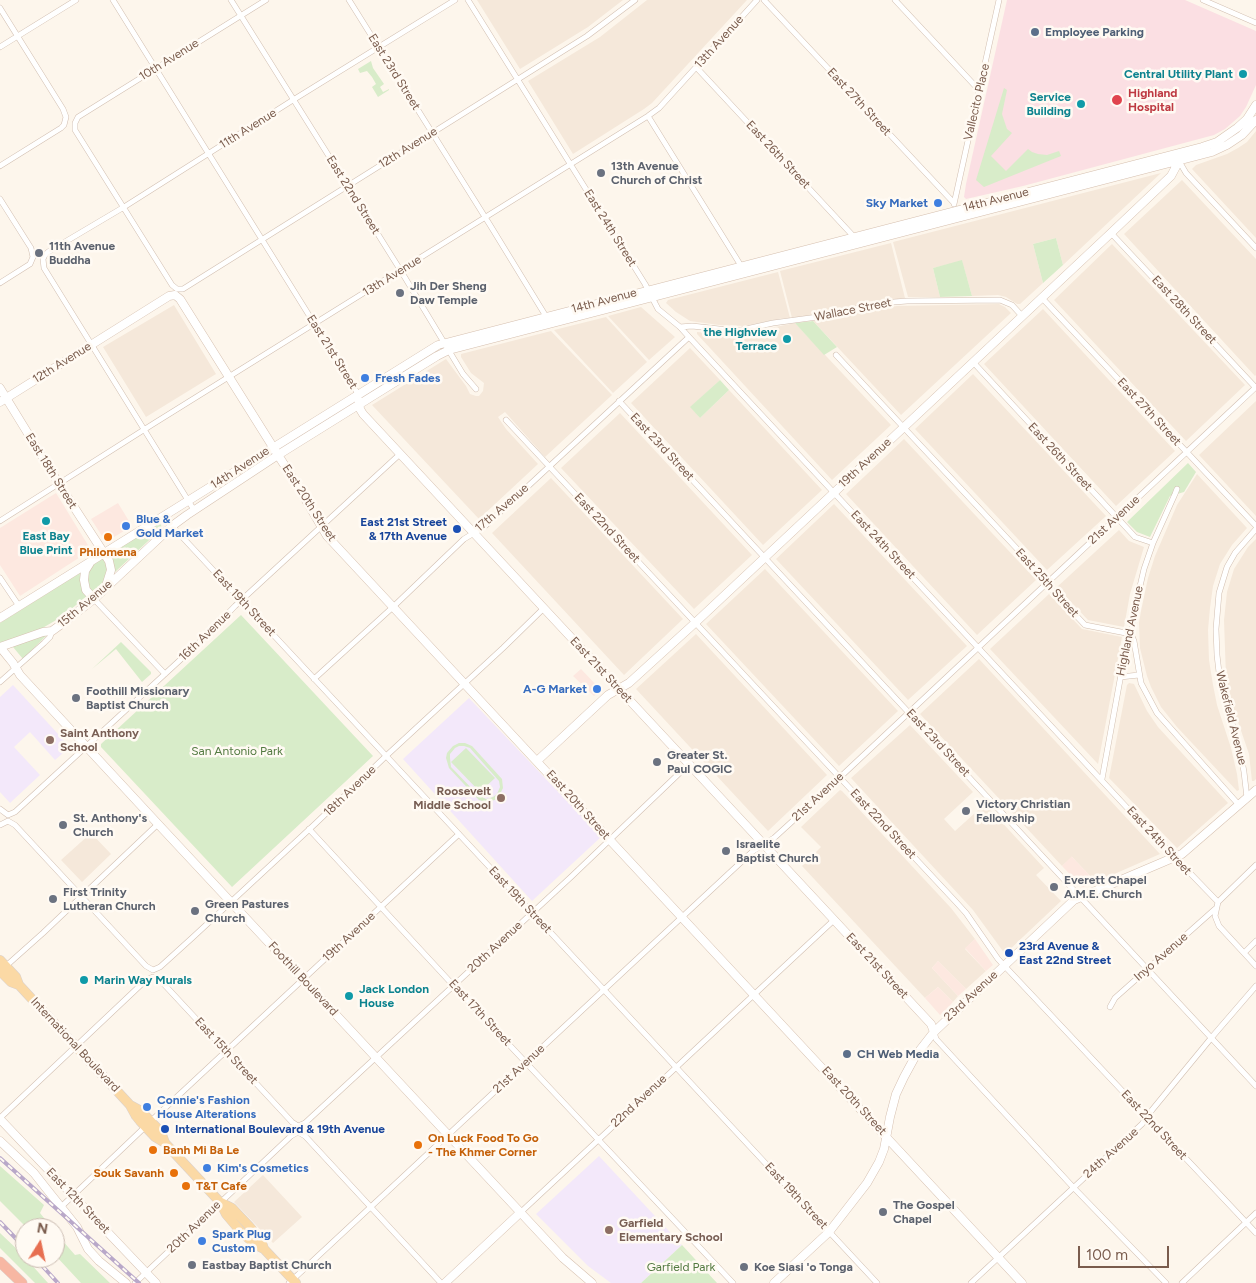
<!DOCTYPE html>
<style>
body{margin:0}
#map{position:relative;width:1256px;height:1283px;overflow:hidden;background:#fdf6ec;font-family:Figtree,sans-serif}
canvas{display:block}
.north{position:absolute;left:15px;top:1218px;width:50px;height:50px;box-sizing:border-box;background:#fffaf3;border:1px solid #cabbb1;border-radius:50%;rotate:10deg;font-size:14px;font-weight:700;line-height:20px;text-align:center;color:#7a5c4d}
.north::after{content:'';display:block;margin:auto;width:18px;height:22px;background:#e76f51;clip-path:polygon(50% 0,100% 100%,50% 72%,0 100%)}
.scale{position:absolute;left:1078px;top:1246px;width:91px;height:22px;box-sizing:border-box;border:2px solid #7a5c4d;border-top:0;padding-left:6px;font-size:15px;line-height:18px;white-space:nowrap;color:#7a5c4d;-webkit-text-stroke:4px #fffaf3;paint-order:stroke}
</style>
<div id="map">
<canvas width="1256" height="1283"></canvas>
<div class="north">N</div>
<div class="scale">100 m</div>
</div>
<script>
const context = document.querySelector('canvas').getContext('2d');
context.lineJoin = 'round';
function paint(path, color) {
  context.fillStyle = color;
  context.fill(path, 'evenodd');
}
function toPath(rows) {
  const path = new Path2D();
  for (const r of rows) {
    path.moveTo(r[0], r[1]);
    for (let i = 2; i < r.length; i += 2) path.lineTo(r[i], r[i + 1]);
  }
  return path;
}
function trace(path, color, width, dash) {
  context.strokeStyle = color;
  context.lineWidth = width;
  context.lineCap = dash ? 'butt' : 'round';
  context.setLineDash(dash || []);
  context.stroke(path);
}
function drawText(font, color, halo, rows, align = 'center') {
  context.font = font + ' Figtree,sans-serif';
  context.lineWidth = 5;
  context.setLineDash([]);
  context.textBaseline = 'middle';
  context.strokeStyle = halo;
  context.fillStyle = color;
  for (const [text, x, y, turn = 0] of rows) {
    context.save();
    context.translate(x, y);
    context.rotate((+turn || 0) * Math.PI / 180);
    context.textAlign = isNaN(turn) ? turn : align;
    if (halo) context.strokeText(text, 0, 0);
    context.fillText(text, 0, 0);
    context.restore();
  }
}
const residential = toPath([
 [477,0,623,0,588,27,520,69],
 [647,0,747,0,652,103,644,109,573,154,528,81,600,37],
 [1256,131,1256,238,1192,169,1196,165,1227,154,1238,148,1247,142],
 [1161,173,1063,265,1056,238,1033,244,1043,283,1020,304,1017,304,1006,297,998,295,972,296,962,261,933,268,940,297,908,297,893,242],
 [1182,180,1256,259,1256,375,1255,376,1124,234],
 [891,243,905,298,860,304,829,312,792,318,780,271],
 [1112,244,1245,385,1186,441,1054,300],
 [778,272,790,318,784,318,744,326,719,325,690,321,676,312,666,303,668,300],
 [999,304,1005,307,1011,313,901,415,813,321,869,310,897,306],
 [174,305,216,374,146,417,103,347],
 [641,307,675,337,649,360,608,316],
 [1043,309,1175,451,1116,506,984,364],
 [606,317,647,362,613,393,554,330],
 [795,323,891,425,832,480,697,334,697,332,736,335],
 [551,331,612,395,545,457,505,412,498,417,506,429,538,464,479,519,372,405,446,359,466,386,470,394,476,396,479,396,483,391,484,383,471,373,461,357,461,354],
 [690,348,720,380,691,407,700,418,729,390,822,490,763,545,631,403],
 [973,374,1106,516,1047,570,915,429],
 [1256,401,1256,516,1199,455],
 [620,413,752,555,694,609,561,468],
 [904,439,1036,580,977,635,846,494],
 [1197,474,1247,528,1232,545,1220,564,1213,586,1210,608,1208,630,1209,660,1213,685,1217,705,1231,748,1237,774,1239,790,1237,791,1177,727,1161,707,1151,687,1147,676,1140,648,1139,623,1141,611,1148,578,1155,556,1177,505],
 [551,478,683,619,624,675,492,533],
 [834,504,967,646,908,700,776,559],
 [1119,530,1129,541,1144,547,1130,594,1124,627,1088,620,1057,587],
 [1256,539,1256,779,1254,781,1252,781,1249,754,1232,704,1226,677,1224,620,1227,592,1234,569,1248,547],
 [765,569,898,711,839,766,706,624],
 [1049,594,1082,629,1122,637,1098,764,990,649],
 [696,634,827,775,768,831,636,689],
 [979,659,1160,854,1096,882,1072,857,1062,866,920,714],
 [1129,683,1134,684,1147,711,1158,727,1228,803,1177,848,1109,778,1127,685],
 [910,725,973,792,944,819,955,831,985,804,1044,868,1036,875,1061,901,1005,954,973,910,851,778],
 [840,790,842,791,951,908,975,939,965,949,986,971,966,989,938,961,932,968,958,996,953,1002,938,987,925,998,802,866,821,847,801,827],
 [91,833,111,854,82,882,61,860],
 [263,1175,302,1217,273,1243,234,1202]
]);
const commercial = toPath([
 [56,493,91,550,20,596,0,565,0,528],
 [118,503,132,526,106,542,91,519],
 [581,669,601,690,594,696,573,676],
 [1072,856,1072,857,1096,882,1083,888,1062,866],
 [975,939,993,965,986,971,965,948],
 [938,961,966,989,958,996,932,968],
 [938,987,953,1002,940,1015,925,998]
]);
const education = toPath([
 [13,685,70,747,55,760,30,732,14,747,40,775,10,803,0,792,0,697],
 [469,698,601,837,532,901,403,759],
 [599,1156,682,1245,641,1283,611,1283,588,1266,536,1214]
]);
const medical = toPath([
 [1007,0,1185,0,1256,31,1256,85,1246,107,1240,116,1225,129,1214,135,1023,186,966,199,964,197,966,184]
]);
const green = toPath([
 [371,61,373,68,384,84,380,87,383,92,389,89,389,90,378,97,372,87,376,84,372,77,367,71,360,73,358,69],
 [1004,88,1007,90,1002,114,1007,129,1012,133,991,156,1006,171,1028,149,1032,152,1038,154,1047,155,1059,151,1061,156,984,187,976,180],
 [1056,238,1063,265,1043,283,1033,244],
 [962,260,972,296,940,297,933,268],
 [813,321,837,347,824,355,795,323],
 [720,380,729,390,700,418,690,407],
 [1188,463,1196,472,1184,492,1170,496,1150,537,1137,532,1127,522],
 [159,523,161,525,162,528,114,573,63,616,34,633,46,636,23,659,8,641,0,644,0,623],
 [241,615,373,756,232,887,101,747,101,744],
 [121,642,151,672,151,674,142,682,116,649,92,669],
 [459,743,465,743,472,746,502,779,503,788,499,796,495,800,485,802,479,800,476,797,449,768,446,758,447,753,453,746],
 [459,746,464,746,470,748,499,781,500,787,497,794,493,797,486,799,478,795,451,767,450,758,450,754,455,748],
 [466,748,495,778,480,792,451,762],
 [0,1166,44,1205,40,1213,52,1228,27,1228,0,1201],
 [55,1232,75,1255,80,1254,110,1283,81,1283,55,1255],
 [0,1233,20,1252,48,1283,35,1283,0,1248],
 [682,1245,717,1283,641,1283]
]);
const street = toPath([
 [113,0,358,394],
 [231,0,401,271,463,374,476,389],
 [266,0,78,117,75,123,75,130,172,285,177,289,183,289,587,36,635,0],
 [349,0,490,225,547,318],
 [468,0,645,284,658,309,680,327,689,337,1131,812,1218,902,1215,916,1219,926,1256,966],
 [764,0,954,203],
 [895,0,979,90],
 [1203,0,1256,23],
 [0,8,63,109,66,117,64,125,61,128,0,166],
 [0,47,76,0],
 [696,67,856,239],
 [648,116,743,269],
 [1179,161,1186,173,1256,248],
 [0,199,31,248,33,257,30,264,0,283],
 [954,204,999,0],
 [1111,233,1256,388],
 [1042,298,1256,526],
 [680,327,692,326,737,331,773,323,825,316,859,308,894,302,907,301,1000,300,1012,305,1022,316],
 [836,355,1020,552,1053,591,1085,625,1131,634],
 [973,362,1135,537,1153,543],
 [619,401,1256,1086],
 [506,420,956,902,966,913,998,959,1256,1233],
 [194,510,44,268,43,259,45,255,48,252,124,207,293,100,455,0],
 [164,516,172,526,877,1283],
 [0,521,153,424,648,116,659,108,757,0],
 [0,578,19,606],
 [94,599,165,674],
 [1131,634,1134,641,1141,683,1157,713,1239,805],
 [1120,677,1139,675],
 [314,679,393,607,464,539,484,527,689,337],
 [0,682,44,643,50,637,52,631],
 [1102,779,1124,658,1127,642,1131,634,1134,612,1144,569,1153,543,1175,494,1177,489],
 [1247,798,1244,772,1239,744,1225,703,1220,681,1217,655,1216,629,1219,593,1227,567,1235,553,1256,529],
 [0,809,8,815,15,812,204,638,235,606,400,454],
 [0,825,8,821,15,825,146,966,153,970,160,967,192,938,315,824,386,756,503,648,544,608],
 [309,829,453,985,733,1283],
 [1218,902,1256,865],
 [1244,953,1256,941],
 [6,966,43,933,158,824],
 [1110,1007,1115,998,1215,909],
 [934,1032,936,1039,1073,1187,1166,1283],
 [0,1118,146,980,153,977,160,980,292,1122,298,1126,305,1123,572,876,689,764],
 [151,1121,459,834],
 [61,1207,145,1127],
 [521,1212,834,920],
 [135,1283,291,1136,298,1132,305,1136,441,1283],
 [289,1283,753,851,774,838,820,796,1256,387],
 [971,1283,1142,1124,1152,1110,1212,1037,1256,986],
 [1182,1283,1256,1213]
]);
const secondary = toPath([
 [0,388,59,484,109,561,111,570,106,586],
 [359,401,360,409,363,414,931,1024,934,1032],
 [0,402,169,296,175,295,180,299,278,455,294,480,327,536,1022,1283],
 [90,563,85,571,84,580,86,590,94,599],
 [0,618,438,345,1202,147,1217,142,1237,128,1247,119,1256,105],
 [0,647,43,632,52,631,63,623,94,599,172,526,187,515,278,455,437,356,449,350,1212,152,1227,145,1242,135,1256,120],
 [0,647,13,663,20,675,158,824,563,1258,592,1283],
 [537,761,608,695,629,683,696,622,1111,233,1171,176,1179,161,1178,158],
 [0,1119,156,1283],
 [0,1141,34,1173,49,1192,77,1227,88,1249,99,1261,126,1283],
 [445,1283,521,1212],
 [774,1283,829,1232,867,1183,879,1162,884,1149,890,1117,896,1094,904,1077,916,1055,934,1032,1074,900,1182,854,1256,790]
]);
const primary = toPath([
 [0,960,16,977,19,985,130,1105,136,1116,140,1121,155,1137,165,1143],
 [0,971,11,982,19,985],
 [130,1105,141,1111,161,1132,165,1143,220,1202,226,1214,242,1233,256,1245,264,1249],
 [220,1202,232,1208,249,1226,261,1240,264,1249,296,1283]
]);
const highway = toPath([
 [0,1262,22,1283]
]);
const rail = toPath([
 [0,1158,139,1283],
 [0,1222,25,1248],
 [35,1258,58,1283]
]);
const markers = [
 [1035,32,5,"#5c6f8a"],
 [1243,74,5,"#0f9aa8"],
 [1117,100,6,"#e0444e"],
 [1081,104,5,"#0f9aa8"],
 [601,173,5,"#6b7280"],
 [938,203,5,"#3f7fe0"],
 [39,253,5,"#6b7280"],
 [400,293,5,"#6b7280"],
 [787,339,5,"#0f9aa8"],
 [365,378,5,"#3f7fe0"],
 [46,521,5,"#0f9aa8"],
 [126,526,5,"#3f7fe0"],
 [457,529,5,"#1a4fb4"],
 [108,537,5,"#e8710a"],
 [597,689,5,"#3f7fe0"],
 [76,698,5,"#6b7280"],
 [50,740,5,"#8d6e63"],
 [657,762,5,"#6b7280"],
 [501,798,5,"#8d6e63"],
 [966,811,5,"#6b7280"],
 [63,825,5,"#6b7280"],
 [726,851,5,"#6b7280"],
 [1054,887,5,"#6b7280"],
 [53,899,5,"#6b7280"],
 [195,911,5,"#6b7280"],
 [1009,953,5,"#1a4fb4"],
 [84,980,5,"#0f9aa8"],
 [349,996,5,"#0f9aa8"],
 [847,1054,5,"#5c6f8a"],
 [147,1107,5,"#3f7fe0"],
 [165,1129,5,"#1a4fb4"],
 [418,1145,5,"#e8710a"],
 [153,1150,5,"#e8710a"],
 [207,1168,5,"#3f7fe0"],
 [174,1173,5,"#e8710a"],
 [186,1186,5,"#e8710a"],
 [883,1212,5,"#6b7280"],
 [609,1230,5,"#8d6e63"],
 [202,1241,5,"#3f7fe0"],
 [192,1265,5,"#6b7280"],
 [744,1267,5,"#6b7280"]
];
const serviceNames = [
 ["Employee Parking",1045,32],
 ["CH Web Media",857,1054]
];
const streetNames = [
 ["13th Avenue",719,42,-48],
 ["10th Avenue",169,60,-32],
 ["East 23rd Street",394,72,58],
 ["East 27th Street",859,102,47],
 ["Vallecito Place",977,102,-77],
 ["11th Avenue",248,129,-32],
 ["12th Avenue",408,148,-32],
 ["East 26th Street",778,155,47],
 ["East 22nd Street",353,195,58],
 ["14th Avenue",996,200,-14],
 ["East 24th Street",610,228,58],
 ["13th Avenue",392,276,-32],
 ["14th Avenue",604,301,-15],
 ["Wallace Street",853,310,-11],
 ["East 28th Street",1184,310,47],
 ["East 21st Street",332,352,58],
 ["12th Avenue",62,363,-32],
 ["East 27th Street",1149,412,47],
 ["East 23rd Street",662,447,47],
 ["East 26th Street",1060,457,47],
 ["19th Avenue",865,463,-43],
 ["14th Avenue",240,468,-33],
 ["East 18th Street",51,471,58],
 ["East 20th Street",309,503,57],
 ["17th Avenue",502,508,-41],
 ["21st Avenue",1114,520,-43],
 ["East 22nd Street",607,528,47],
 ["East 24th Street",883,545,47],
 ["East 25th Street",1047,583,48],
 ["East 19th Street",244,603,47],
 ["15th Avenue",85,604,-40],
 ["Highland Avenue",1130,631,-78],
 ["16th Avenue",205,636,-44],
 ["East 21st Street",601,670,47],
 ["Wakefield Avenue",1231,718,76],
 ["East 23rd Street",938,743,47],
 ["18th Avenue",350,791,-44],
 ["21st Avenue",818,797,-43],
 ["East 20th Street",578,805,48],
 ["East 22nd Street",883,824,47],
 ["East 24th Street",1159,841,47],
 ["East 19th Street",520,900,47],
 ["19th Avenue",349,937,-43],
 ["20th Avenue",495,947,-43],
 ["Inyo Avenue",1161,957,-41],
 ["East 21st Street",877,966,47],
 ["Foothill Boulevard",303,979,47],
 ["23rd Avenue",971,996,-43],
 ["East 17th Street",480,1013,47],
 ["International Boulevard",75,1045,47],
 ["East 15th Street",226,1051,47],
 ["21st Avenue",519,1069,-43],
 ["22nd Avenue",639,1101,-43],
 ["East 20th Street",854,1101,47],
 ["East 22nd Street",1154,1125,47],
 ["24th Avenue",1111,1153,-42],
 ["East 19th Street",796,1196,47],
 ["East 12th Street",78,1201,46],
 ["20th Avenue",194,1227,-44]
];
const cultureNames = [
 ["Central Utility Plant",1233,74],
 ["Service",1071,97],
 ["Building",1071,111],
 ["the Highview",777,332],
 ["Terrace",777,346],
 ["East Bay",46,536,"center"],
 ["Blue Print",46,550,"center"],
 ["Marin Way Murals",94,980,"left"],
 ["Jack London",359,989,"left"],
 ["House",359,1003,"left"]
];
const healthNames = [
 ["Highland",1128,93],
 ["Hospital",1128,107]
];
const worshipNames = [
 ["13th Avenue",611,166],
 ["Church of Christ",611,180],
 ["11th Avenue",49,246],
 ["Buddha",49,260],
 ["Jih Der Sheng",410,286],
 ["Daw Temple",410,300],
 ["Foothill Missionary",86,691],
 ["Baptist Church",86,705],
 ["Greater St.",667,755],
 ["Paul COGIC",667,769],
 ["Victory Christian",976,804],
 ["Fellowship",976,818],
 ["St. Anthony's",73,818],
 ["Church",73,832],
 ["Israelite",736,844],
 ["Baptist Church",736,858],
 ["Everett Chapel",1064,880],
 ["A.M.E. Church",1064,894],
 ["First Trinity",63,892],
 ["Lutheran Church",63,906],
 ["Green Pastures",205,904],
 ["Church",205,918],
 ["The Gospel",893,1205],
 ["Chapel",893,1219],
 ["Eastbay Baptist Church",202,1265],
 ["Koe Siasi 'o Tonga",754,1267]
];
const shopNames = [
 ["Sky Market",928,203,"right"],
 ["Fresh Fades",375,378],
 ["Blue &",136,519],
 ["Gold Market",136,533],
 ["A-G Market",587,689,"right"],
 ["Connie's Fashion",157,1100],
 ["House Alterations",157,1114],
 ["Kim's Cosmetics",217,1168],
 ["Spark Plug",212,1234],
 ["Custom",212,1248]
];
const transitNames = [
 ["East 21st Street",447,522,"right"],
 ["& 17th Avenue",447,536,"right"],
 ["23rd Avenue &",1019,946],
 ["East 22nd Street",1019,960],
 ["International Boulevard & 19th Avenue",175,1129]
];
const foodNames = [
 ["Philomena",108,552,"center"],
 ["On Luck Food To Go",428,1138],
 ["- The Khmer Corner",428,1152],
 ["Banh Mi Ba Le",163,1150],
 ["Souk Savanh",164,1173,"right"],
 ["T&T Cafe",196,1186]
];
const educationNames = [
 ["Saint Anthony",60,733],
 ["School",60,747],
 ["Roosevelt",491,791,"right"],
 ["Middle School",491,805,"right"],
 ["Garfield",619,1223],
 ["Elementary School",619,1237]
];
const parkNames = [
 ["San Antonio Park",237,751],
 ["Garfield Park",681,1267]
];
paint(residential, '#f5e8da');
paint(commercial, '#fde8e0');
paint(education, '#f3e8fa');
paint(medical, '#fbdfe3');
paint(green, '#d8ecc9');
trace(street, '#d1beb0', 6);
trace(secondary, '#d6c0b0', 9);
trace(primary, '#dad1cd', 10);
trace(highway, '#dad1cd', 11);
trace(street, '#fff', 5);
trace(secondary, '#fff', 8);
trace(primary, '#fbd9a5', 9);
trace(highway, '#f7b7a3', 10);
trace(rail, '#b9a8c9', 4);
trace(rail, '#fffaf3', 2, [5.5]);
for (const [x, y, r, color] of markers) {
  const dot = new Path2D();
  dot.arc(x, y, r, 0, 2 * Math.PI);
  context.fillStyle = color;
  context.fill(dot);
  trace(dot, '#fffaf3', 2);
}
drawText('bold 12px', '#4e5e75', '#fffaf3', serviceNames, 'left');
drawText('12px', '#7a5c4d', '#fffaf3', streetNames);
drawText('bold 12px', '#0d838f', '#fffaf3', cultureNames, 'right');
drawText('bold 12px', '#be3a42', '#fffaf3', healthNames, 'left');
drawText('bold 12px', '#5b616d', '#fffaf3', worshipNames, 'left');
drawText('bold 12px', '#366cbe', '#fffaf3', shopNames, 'left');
drawText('bold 12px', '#164399', '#fffaf3', transitNames, 'left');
drawText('bold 12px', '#c56008', '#fffaf3', foodNames, 'left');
drawText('bold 12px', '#785e54', '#fffaf3', educationNames, 'left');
drawText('12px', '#537a41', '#fffaf3', parkNames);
</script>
